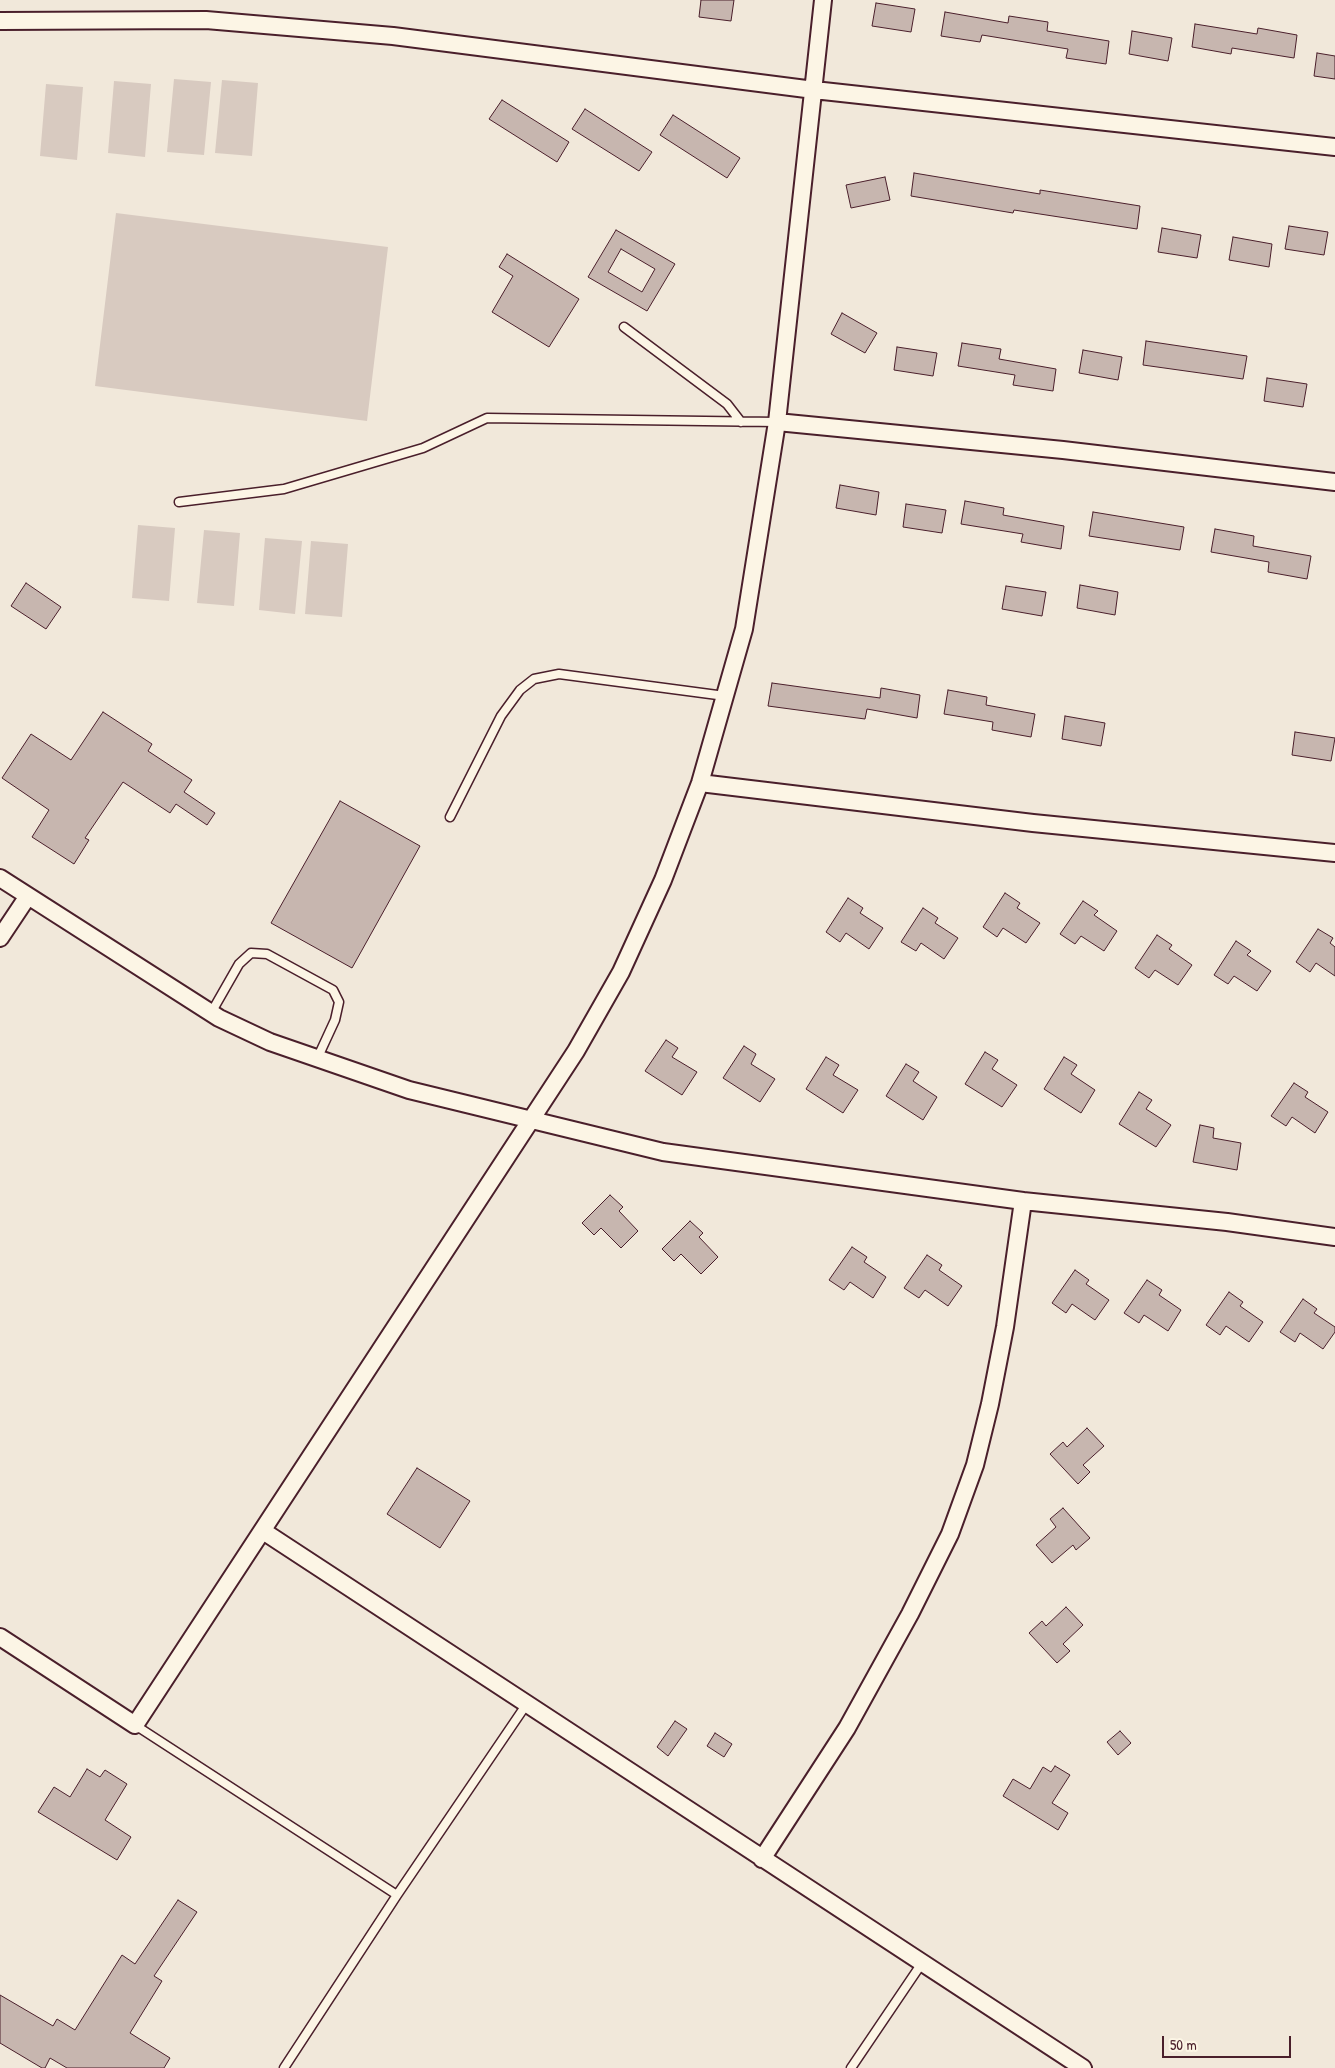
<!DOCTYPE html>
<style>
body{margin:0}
#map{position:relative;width:1335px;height:2068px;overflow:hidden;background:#f1e8da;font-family:"Patrick Hand",sans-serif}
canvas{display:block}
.scale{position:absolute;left:1162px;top:2036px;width:129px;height:22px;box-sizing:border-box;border:2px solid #4a1f2b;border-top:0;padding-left:6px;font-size:15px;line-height:18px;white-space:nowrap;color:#4a1f2b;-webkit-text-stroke:4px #fcf5e5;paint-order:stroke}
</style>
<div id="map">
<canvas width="1335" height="2068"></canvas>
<div class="scale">50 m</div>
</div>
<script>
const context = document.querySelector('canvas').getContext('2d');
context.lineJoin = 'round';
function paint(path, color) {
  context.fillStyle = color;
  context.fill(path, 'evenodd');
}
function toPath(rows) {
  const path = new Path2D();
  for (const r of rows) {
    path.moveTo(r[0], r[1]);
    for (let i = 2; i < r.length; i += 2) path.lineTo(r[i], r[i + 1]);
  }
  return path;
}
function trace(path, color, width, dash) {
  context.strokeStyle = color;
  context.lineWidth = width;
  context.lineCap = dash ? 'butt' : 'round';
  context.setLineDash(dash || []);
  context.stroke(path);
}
const green = toPath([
 [174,79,211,82,204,155,167,152],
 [222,80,258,83,252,156,215,153],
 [114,81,151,84,145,157,108,153],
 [46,84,83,87,77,160,40,156],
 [116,213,388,247,367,421,95,386],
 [138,525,175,528,169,601,132,598],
 [204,530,240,533,234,606,197,603],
 [265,538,302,541,295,614,259,610],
 [311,541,348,544,342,617,305,614]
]);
const building = toPath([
 [701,0,734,0,731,21,699,17,701,0],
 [876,3,915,9,911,32,872,26,876,3],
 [945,12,1008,23,1009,16,1048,22,1047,31,1109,41,1106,64,1066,58,1068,49,982,35,980,42,941,36,945,12],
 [1195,24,1257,34,1258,28,1297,35,1294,58,1232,48,1231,54,1192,47,1195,24],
 [1132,31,1172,38,1168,61,1129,54,1132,31],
 [1317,53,1335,56,1335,79,1314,76,1317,53],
 [502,100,569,142,557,162,489,119,502,100],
 [585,109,652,152,639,171,572,129,585,109],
 [673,115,740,158,727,178,660,135,673,115],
 [914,173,1040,194,1040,190,1140,206,1137,229,1014,210,1013,213,911,196,914,173],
 [885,177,890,200,851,208,846,185,885,177],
 [1289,226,1328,232,1324,255,1285,249,1289,226],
 [1162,228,1201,235,1197,258,1158,252,1162,228],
 [616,230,675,264,647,311,588,277,616,230],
 [621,249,655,269,642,292,608,272,621,249],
 [1233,237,1272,244,1269,267,1229,260,1233,237],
 [507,254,579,299,549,347,492,312,513,276,499,267,507,254],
 [842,313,877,333,865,353,831,334,842,313],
 [1146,341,1247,356,1243,379,1143,365,1146,341],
 [962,343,1001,349,999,359,1056,369,1053,391,1013,385,1015,375,958,366,962,343],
 [897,347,937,353,933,376,894,370,897,347],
 [1083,350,1122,357,1118,380,1079,373,1083,350],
 [1267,378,1307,384,1303,407,1264,401,1267,378],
 [840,485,879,492,876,515,836,508,840,485],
 [965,501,1004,508,1003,515,1064,526,1061,549,1021,542,1023,534,961,524,965,501],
 [906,504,946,510,942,533,903,527,906,504],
 [1093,512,1184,527,1180,550,1089,536,1093,512],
 [1215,529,1254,536,1253,546,1311,556,1307,579,1268,572,1269,562,1211,552,1215,529],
 [26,583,61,607,46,629,11,606,26,583],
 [1080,585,1118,592,1115,615,1077,608,1080,585],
 [1006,586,1046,592,1042,616,1002,609,1006,586],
 [772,683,880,698,881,688,920,695,917,718,867,709,865,719,768,706,772,683],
 [948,690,987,697,986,705,1035,714,1031,737,992,730,993,722,944,714,948,690],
 [103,712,152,744,148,751,192,780,184,792,215,813,207,825,176,804,170,813,123,782,85,838,89,840,74,864,32,837,49,810,2,778,31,734,71,760,103,712],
 [1065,716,1105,723,1101,746,1062,739,1065,716],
 [1295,732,1335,738,1331,761,1292,755,1295,732],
 [340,801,420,846,352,968,271,923,340,801],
 [1005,893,1020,903,1017,908,1040,923,1026,943,1003,928,997,937,983,927,1005,893],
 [848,898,863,908,860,913,883,928,869,949,846,933,840,942,826,932,848,898],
 [1083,901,1098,911,1094,915,1117,931,1104,951,1081,936,1075,944,1060,934,1083,901],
 [923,908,938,918,935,923,958,938,944,959,921,943,916,951,901,942,923,908],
 [1318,929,1333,938,1330,943,1335,947,1335,976,1316,963,1310,972,1296,962,1318,929],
 [1157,935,1172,945,1169,949,1192,965,1178,985,1155,970,1149,978,1135,968,1157,935],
 [1236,941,1251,951,1247,955,1271,971,1257,991,1234,976,1228,984,1214,975,1236,941],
 [666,1040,678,1048,672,1057,697,1072,682,1095,645,1071,666,1040],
 [744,1046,756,1054,751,1064,775,1079,760,1102,723,1078,744,1046],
 [985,1052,998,1060,992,1069,1017,1085,1002,1107,965,1084,985,1052],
 [826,1057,839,1065,833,1075,858,1090,843,1113,806,1089,826,1057],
 [1064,1057,1077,1065,1071,1074,1095,1090,1081,1113,1044,1089,1064,1057],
 [906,1064,919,1072,913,1081,937,1097,923,1120,886,1096,906,1064],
 [1294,1083,1308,1092,1305,1097,1328,1112,1315,1133,1292,1117,1286,1126,1271,1116,1294,1083],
 [1139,1092,1152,1100,1146,1109,1171,1125,1156,1147,1119,1124,1139,1092],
 [1200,1125,1214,1128,1213,1138,1241,1143,1237,1170,1193,1162,1200,1125],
 [610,1195,623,1207,619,1211,638,1231,621,1248,601,1228,594,1235,582,1223,610,1195],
 [690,1221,703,1233,699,1237,718,1257,701,1274,681,1254,674,1261,662,1249,690,1221],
 [852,1247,867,1257,864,1262,886,1277,873,1298,850,1282,844,1290,829,1280,852,1247],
 [927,1255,942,1265,939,1270,962,1286,948,1306,925,1290,919,1298,904,1288,927,1255],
 [1075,1270,1089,1280,1086,1284,1109,1300,1095,1320,1072,1304,1066,1313,1052,1303,1075,1270],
 [1147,1280,1162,1290,1159,1295,1181,1310,1168,1331,1144,1315,1139,1323,1124,1313,1147,1280],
 [1229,1292,1243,1302,1240,1306,1263,1322,1249,1342,1226,1326,1220,1335,1206,1325,1229,1292],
 [1303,1299,1317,1309,1314,1313,1335,1327,1335,1332,1323,1349,1300,1333,1295,1342,1280,1332,1303,1299],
 [1087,1428,1104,1446,1083,1465,1090,1472,1078,1484,1050,1454,1063,1442,1067,1447,1087,1428],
 [417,1468,470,1501,440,1548,387,1514,417,1468],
 [1063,1508,1090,1538,1076,1550,1073,1545,1052,1563,1036,1545,1056,1527,1050,1519,1063,1508],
 [1066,1607,1083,1625,1063,1644,1070,1651,1057,1663,1029,1633,1042,1621,1046,1626,1066,1607],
 [675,1721,687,1729,668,1756,657,1747,675,1721],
 [1120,1731,1131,1743,1118,1755,1107,1742,1120,1731],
 [715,1733,732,1744,724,1757,707,1746,715,1733],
 [1055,1766,1070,1775,1052,1803,1068,1813,1058,1830,1003,1796,1013,1779,1030,1789,1043,1767,1051,1772,1055,1766],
 [87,1769,100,1777,105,1770,127,1784,105,1820,131,1837,117,1860,38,1812,54,1787,70,1797,87,1769],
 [178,1900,197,1912,154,1976,162,1981,130,2033,170,2058,164,2068,67,2068,50,2058,45,2068,42,2068,0,2043,0,1995,53,2026,57,2019,75,2030,122,1955,135,1964,178,1900]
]);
const service = toPath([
 [624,327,727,404,741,422],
 [179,502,284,489,423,448,487,418,777,422],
 [450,817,501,716,520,690,534,679,559,674,725,696],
 [211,1013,239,964,251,953,267,954,333,990,339,1002,335,1020,317,1059],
 [135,1725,397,1895],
 [284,2068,397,1895,526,1705],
 [851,2068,922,1963]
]);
const minor = toPath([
 [0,21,206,20,393,36,814,90,1335,147],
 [777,422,1063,450,1335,482],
 [700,783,1033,823,1335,853],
 [0,878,219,1018,270,1042,409,1090,663,1152,1023,1201,1227,1222,1335,1237],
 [0,938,28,896],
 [263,1531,1083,2068],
 [0,1637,135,1725,576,1051,621,972,663,880,700,783,744,629,777,422,823,0],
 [762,1859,847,1728,910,1614,950,1534,975,1465,990,1404,1005,1327,1023,1201]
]);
paint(green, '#d8cac0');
paint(building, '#c7b6af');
trace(building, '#4a1f2b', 1);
trace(service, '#4a1f2b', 11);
trace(minor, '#4a1f2b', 20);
trace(service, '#fcf5e5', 8);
trace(minor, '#fcf5e5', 16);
</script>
